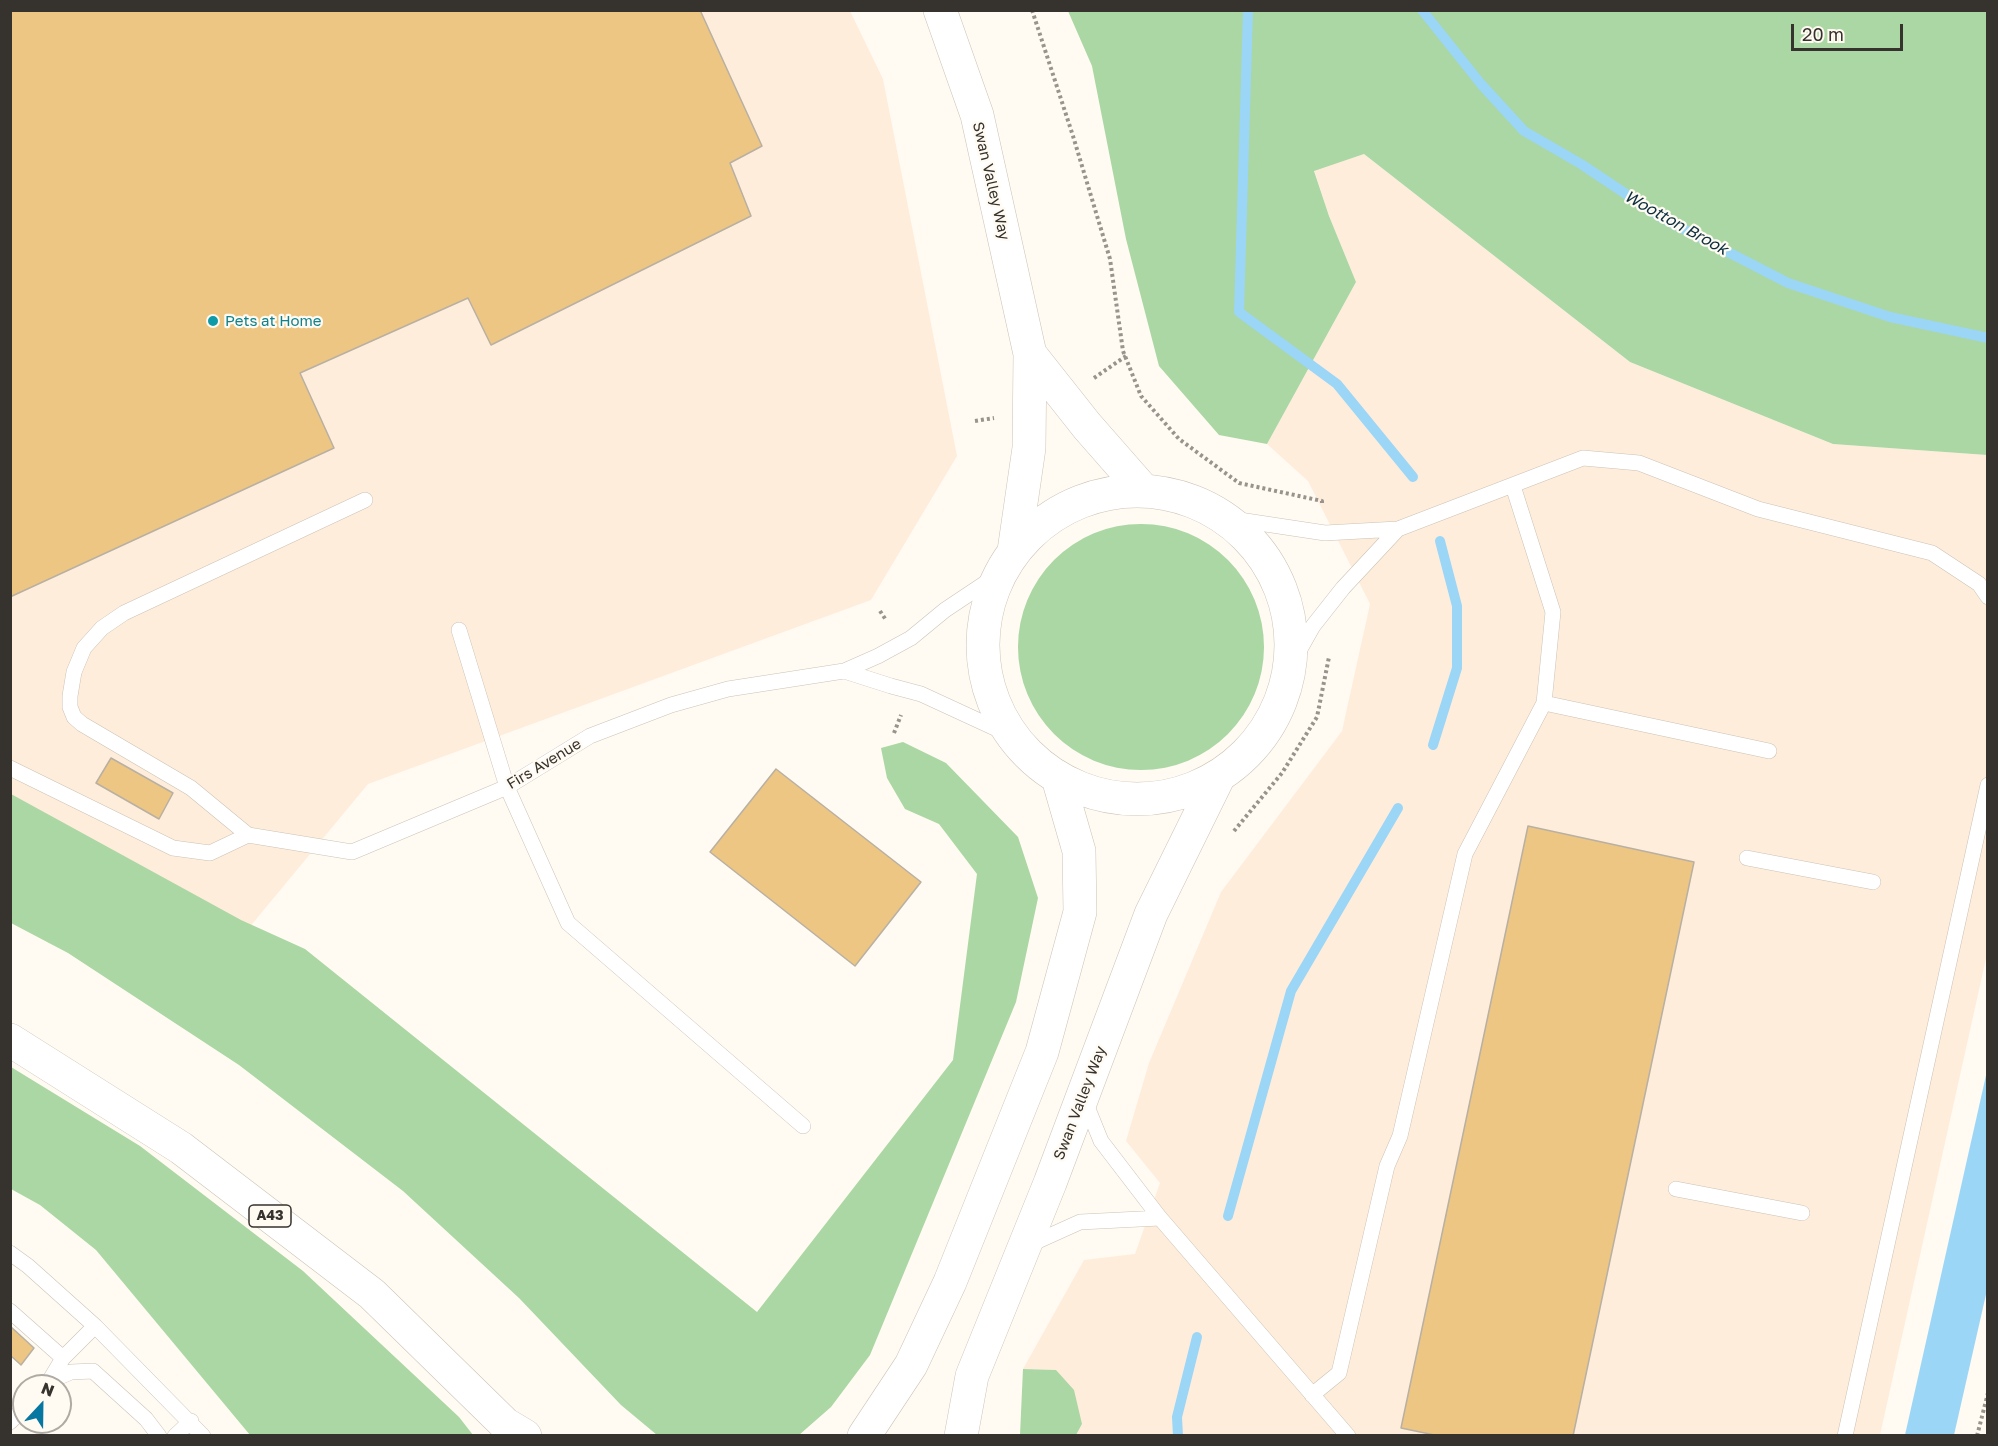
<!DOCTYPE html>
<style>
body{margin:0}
#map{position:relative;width:1998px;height:1446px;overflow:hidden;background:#fffaf2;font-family:"Golos Text",sans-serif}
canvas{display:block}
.frame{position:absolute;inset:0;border:12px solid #36322d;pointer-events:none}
.north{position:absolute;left:12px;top:1374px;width:60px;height:60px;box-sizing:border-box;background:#fffaf2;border:2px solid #afaaa3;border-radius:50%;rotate:22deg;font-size:16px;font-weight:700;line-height:24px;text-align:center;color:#36322d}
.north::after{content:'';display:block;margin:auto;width:21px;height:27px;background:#0677a1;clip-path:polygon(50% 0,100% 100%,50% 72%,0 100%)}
.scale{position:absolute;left:1791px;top:24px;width:112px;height:27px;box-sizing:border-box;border:3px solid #36322d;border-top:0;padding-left:8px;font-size:18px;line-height:21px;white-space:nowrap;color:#36322d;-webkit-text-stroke:4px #fffaf2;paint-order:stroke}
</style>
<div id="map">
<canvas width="1998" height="1446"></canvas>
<div class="frame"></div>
<div class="north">N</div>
<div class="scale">20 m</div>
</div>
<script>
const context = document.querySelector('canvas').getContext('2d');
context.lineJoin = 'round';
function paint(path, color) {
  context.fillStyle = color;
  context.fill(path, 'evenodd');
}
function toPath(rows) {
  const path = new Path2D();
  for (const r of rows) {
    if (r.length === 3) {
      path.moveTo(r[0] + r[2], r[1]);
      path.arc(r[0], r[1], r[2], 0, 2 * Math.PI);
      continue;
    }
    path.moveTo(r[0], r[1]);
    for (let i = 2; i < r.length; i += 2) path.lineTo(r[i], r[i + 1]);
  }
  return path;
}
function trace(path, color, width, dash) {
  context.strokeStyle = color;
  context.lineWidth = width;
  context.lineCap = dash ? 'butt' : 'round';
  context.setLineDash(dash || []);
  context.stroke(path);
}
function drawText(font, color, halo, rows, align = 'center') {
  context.font = font + ' "Golos Text",sans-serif';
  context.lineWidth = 4.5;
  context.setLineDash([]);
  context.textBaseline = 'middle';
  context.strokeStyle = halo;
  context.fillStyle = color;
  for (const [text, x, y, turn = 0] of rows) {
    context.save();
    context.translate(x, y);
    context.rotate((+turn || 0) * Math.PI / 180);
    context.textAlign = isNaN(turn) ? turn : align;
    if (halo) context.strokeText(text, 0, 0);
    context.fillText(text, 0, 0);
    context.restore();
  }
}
const industrial = toPath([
 [10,11,850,11,883,79,957,456,871,600,368,784,248,929,11,923],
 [1364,154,1630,362,1833,444,1987,455,1987,954,1880,1435,1076,1435,1082,1424,1056,1370,1023,1369,1084,1260,1135,1254,1160,1183,1126,1141,1149,1063,1221,892,1342,731,1370,604,1308,481,1267,444,1356,282,1329,216,1314,170]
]);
const green = toPath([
 [1068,11,1987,11,1987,455,1833,444,1630,362,1364,154,1314,171,1329,216,1356,282,1267,444,1219,435,1159,366,1126,239,1092,66],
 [1141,647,123],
 [903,742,946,763,1018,837,1038,898,1016,1002,870,1355,831,1407,799,1435,657,1435,621,1405,519,1298,403,1191,239,1065,68,953,11,923,11,794,241,920,305,949,757,1312,953,1060,977,874,939,824,905,809,887,778,881,748],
 [11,1067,140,1146,303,1271,459,1417,473,1435,250,1435,96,1250,40,1205,11,1189],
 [1023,1369,1056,1370,1074,1390,1082,1424,1076,1435,1020,1435]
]);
const water = toPath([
 [1987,1071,1987,1290,1954,1435,1905,1435]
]);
const stream = toPath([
 [1248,10,1239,312,1337,384,1413,477],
 [1422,10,1481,84,1524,131,1581,164,1662,218,1788,283,1890,317,1988,338],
 [1433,745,1457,668,1457,606,1440,541],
 [1228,1216,1291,991,1398,808],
 [1178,1436,1177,1417,1197,1337]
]);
const building = toPath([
 [10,10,700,10,762,146,730,163,751,216,491,345,468,298,300,373,334,448,10,597,10,10],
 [111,758,173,793,159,819,96,783,111,758],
 [776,769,921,882,855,966,710,852,776,769],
 [1528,826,1694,862,1573,1436,1439,1436,1401,1428,1528,826],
 [10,1326,34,1348,21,1365,10,1355,10,1326]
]);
const path = toPath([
 [1032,10,1073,136,1110,259,1123,351,1141,396,1179,439,1239,483,1322,501,1322,506],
 [1094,378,1126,356],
 [975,421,994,418],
 [880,611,886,620],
 [894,733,901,715],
 [1234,831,1282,773,1317,717,1329,657],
 [1977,1436,1988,1393]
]);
const service = toPath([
 [365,500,124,613,102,628,84,648,74,672,70,696,70,707,74,717,82,724,191,788,248,835,352,852,507,787,590,736,671,705,728,689,844,671,878,656,911,638,945,610,999,574],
 [1226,518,1325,533,1398,529,1583,458,1639,463,1758,509,1932,553,1979,584,1988,597],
 [459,630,507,787,568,923,803,1126],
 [1291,665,1313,626,1343,588,1398,529],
 [844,671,891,686,921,694,1012,736],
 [1544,703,1769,751],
 [10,768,173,848,210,853,248,835],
 [1747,858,1873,882],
 [1084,1099,1101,1141,1160,1218,1348,1436],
 [1676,1189,1802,1213],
 [1029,1245,1080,1222,1160,1218],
 [10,1253,28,1266,95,1326,203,1436],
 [10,1311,63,1358],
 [50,1381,71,1372,93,1371,146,1419,159,1436],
 [48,1383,63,1358,95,1326],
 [1312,1395,1339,1373,1387,1166,1400,1136,1465,854,1544,703,1553,612,1513,486],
 [10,1422,24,1408],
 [175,1436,191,1421],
 [1845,1436,1988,785]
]);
const tertiary = toPath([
 [940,10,977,115,1030,354,1029,448,1014,551],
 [1030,354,1087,426,1144,491],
 [1137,645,154],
 [864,1436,911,1365,950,1282,1042,1052,1080,912,1079,851,1058,778],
 [961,1436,972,1376,1050,1183,1151,914,1218,778]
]);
const trunk = toPath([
 [10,1040,181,1148,372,1294,505,1424,525,1436]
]);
const markers = [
 [213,321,6,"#0f9aa8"]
];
const shields = [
 [270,1216,42]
];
const shieldNames = [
 ["A43",270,1216]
];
const streetNames = [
 ["Swan Valley Way",991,181,77],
 ["Firs Avenue",544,764,-31],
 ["Swan Valley Way",1080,1103,-69]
];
const cultureNames = [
 ["Pets at Home",225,321]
];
const waterNames = [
 ["Wootton Brook",1676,223,29]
];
paint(industrial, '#ffeddc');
paint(green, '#aad7a3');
paint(water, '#9bd6f7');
trace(stream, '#9bd6f7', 10);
paint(building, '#edc683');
trace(building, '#b8b0a3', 1.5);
trace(service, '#cbc3b5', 16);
trace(tertiary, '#cbc3b5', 34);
trace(trunk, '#cbc3b5', 34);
trace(path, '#98948d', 4, [3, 3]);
trace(service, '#fff', 15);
trace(tertiary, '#fff', 33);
trace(trunk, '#fff', 33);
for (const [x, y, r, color] of markers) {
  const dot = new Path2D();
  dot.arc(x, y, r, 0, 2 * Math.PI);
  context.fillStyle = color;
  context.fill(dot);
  trace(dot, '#fffaf2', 2);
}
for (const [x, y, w] of shields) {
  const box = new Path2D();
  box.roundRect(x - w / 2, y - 11, w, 22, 4.5);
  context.fillStyle = '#fffaf2';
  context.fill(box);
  trace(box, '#36322d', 1.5);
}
drawText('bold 14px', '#36322d', null, shieldNames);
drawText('15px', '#36322d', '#fffaf2', streetNames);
drawText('15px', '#0d838f', '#fffaf2', cultureNames, 'left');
drawText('italic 16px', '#0c2f40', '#fffaf2', waterNames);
</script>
